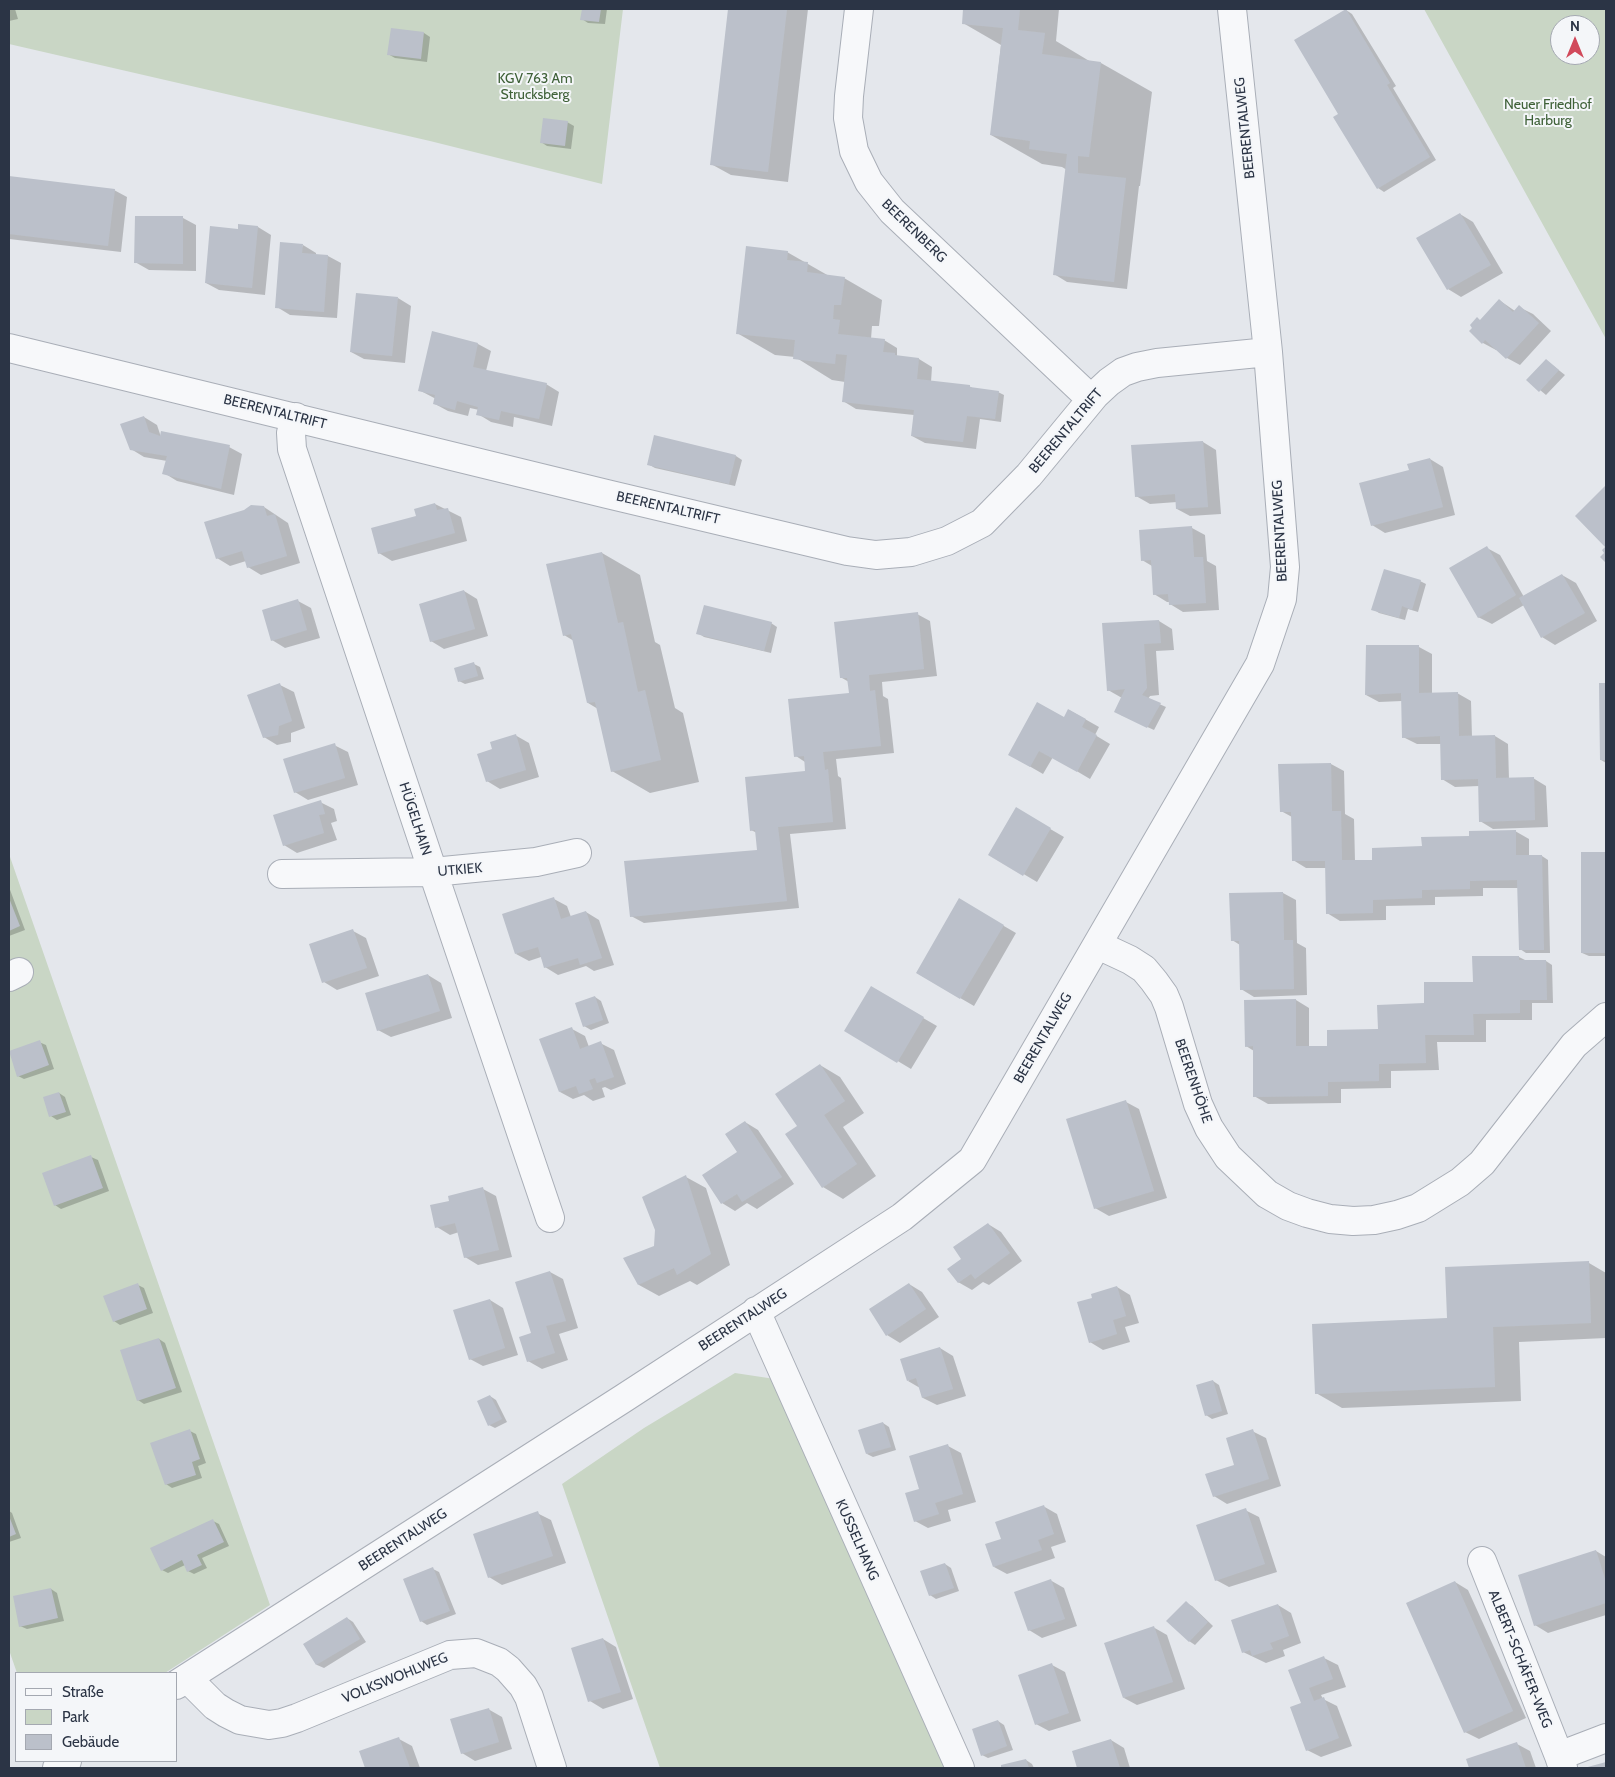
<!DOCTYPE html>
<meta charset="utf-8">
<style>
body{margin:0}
#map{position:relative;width:1615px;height:1777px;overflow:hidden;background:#e4e7ec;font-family:Cabin,sans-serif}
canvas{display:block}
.frame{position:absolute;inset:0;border:10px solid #2b3445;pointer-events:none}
.legend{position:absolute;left:15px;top:1672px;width:162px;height:90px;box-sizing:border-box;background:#f4f6f9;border:1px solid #a4a8b1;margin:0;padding:6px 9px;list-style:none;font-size:15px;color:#2b3445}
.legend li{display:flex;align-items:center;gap:10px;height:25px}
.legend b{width:25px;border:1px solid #a4a8b1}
.north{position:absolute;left:1550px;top:15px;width:50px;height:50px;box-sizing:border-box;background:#f4f6f9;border:1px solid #a4a8b1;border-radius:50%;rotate:0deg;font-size:14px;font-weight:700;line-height:20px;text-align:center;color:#2b3445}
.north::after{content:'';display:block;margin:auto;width:18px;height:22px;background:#d1495b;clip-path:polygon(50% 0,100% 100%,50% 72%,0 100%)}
</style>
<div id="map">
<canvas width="1615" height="1777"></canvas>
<div class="frame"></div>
<ul class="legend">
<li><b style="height:6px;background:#f7f8fa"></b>Straße</li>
<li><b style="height:14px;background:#c9d6c5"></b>Park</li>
<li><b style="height:14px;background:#bbc0ca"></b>Gebäude</li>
</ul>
<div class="north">N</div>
</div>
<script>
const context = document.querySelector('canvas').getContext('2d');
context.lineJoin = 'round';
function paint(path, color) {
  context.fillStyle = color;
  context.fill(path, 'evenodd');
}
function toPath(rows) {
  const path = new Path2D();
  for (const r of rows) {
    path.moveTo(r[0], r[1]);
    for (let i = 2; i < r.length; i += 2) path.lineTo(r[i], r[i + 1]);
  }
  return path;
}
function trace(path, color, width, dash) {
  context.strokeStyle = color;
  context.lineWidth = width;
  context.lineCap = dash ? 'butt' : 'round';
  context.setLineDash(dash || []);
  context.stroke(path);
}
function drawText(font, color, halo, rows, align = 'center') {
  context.font = font + ' Cabin,sans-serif';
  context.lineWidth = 4;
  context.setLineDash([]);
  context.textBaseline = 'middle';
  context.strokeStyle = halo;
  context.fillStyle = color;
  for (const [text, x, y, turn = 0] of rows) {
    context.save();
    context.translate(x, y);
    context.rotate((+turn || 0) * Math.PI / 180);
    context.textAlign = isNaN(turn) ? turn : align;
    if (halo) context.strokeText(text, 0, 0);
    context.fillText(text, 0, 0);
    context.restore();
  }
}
const green = toPath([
 [9,9,623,9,602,184,430,141,9,44],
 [1424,9,1606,9,1606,339],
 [1560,25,1590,25,1590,55,1560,55],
 [9,854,270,1605,165,1673,17,1673,9,1650],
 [735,1373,788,1381,960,1768,660,1768,562,1484,644,1428]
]);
const shadow = toPath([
 [9,9,15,9,18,19,9,21],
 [583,9,607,9,605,24,588,23,582,19],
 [729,9,808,9,788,182,731,175,711,164],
 [965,9,1059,9,1056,41,1091,62,1101,63,1152,92,1140,186,1139,186,1127,289,1067,282,1054,274,1067,170,1062,167,1042,164,991,135,1001,45,963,23],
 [1346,10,1352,14,1396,86,1393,88,1436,160,1384,192,1378,188,1340,114],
 [392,29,424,33,430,37,427,62,395,58,388,54],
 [567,122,574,126,571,149,547,146,541,142],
 [9,177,114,190,127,197,121,252,9,239],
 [1460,214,1473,222,1503,273,1461,297,1448,289],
 [136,217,183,218,196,225,196,271,149,270,135,262],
 [258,227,271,235,265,295,219,290,206,283,239,230],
 [303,245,316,253,316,255,328,256,341,263,337,318,290,315,277,307],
 [787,252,829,276,844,278,882,300,879,326,872,326,871,339,884,340,897,348,897,356,899,357,919,359,932,367,931,382,969,386,974,389,998,392,1004,395,1001,422,980,419,976,449,925,443,912,436,914,415,856,409,843,401,845,382,832,380,795,357,775,355,737,333],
 [398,298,411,306,405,363,364,359,351,352],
 [1499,300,1515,311,1519,307,1533,314,1551,331,1520,365,1507,358,1497,349,1496,350,1483,343,1481,321],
 [433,332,478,344,491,351,486,371,546,384,559,392,552,426,514,417,513,427,491,422,478,414,479,410,470,408,468,416,448,411,435,404,436,399,419,390],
 [1546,360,1565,375,1546,395,1528,380],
 [144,417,157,425,161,437,229,447,242,454,234,495,177,481,164,473,167,461,144,457,131,449],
 [1203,442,1216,450,1221,514,1190,516,1177,509,1177,502,1150,504,1136,496],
 [736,456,742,460,735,486,655,468,648,464],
 [1430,459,1443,467,1455,515,1385,533,1372,525],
 [1606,487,1606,546,1577,516],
 [435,504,461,517,467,541,392,561,379,553,418,517],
 [264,507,288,523,300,563,261,575,248,567,246,561,230,566,217,558],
 [1192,528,1205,535,1207,561,1216,566,1219,610,1183,612,1170,604,1170,602,1167,602,1154,594,1152,566,1142,560,1140,531],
 [1487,548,1500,555,1524,597,1562,575,1576,583,1597,621,1555,645,1542,637,1524,605,1492,624,1478,617],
 [602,553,640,575,655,642,660,645,675,708,683,713,699,782,650,793,612,771,598,709,588,703,574,641,564,635],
 [1420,581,1426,584,1418,612,1408,609,1405,620,1379,613,1373,609],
 [464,591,477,599,488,636,444,649,431,641],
 [298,601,311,608,320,638,285,648,272,640],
 [917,614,930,621,937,676,882,682,883,696,888,699,894,753,836,759,838,776,841,778,846,829,790,834,799,908,644,923,631,916,758,851,757,833,751,830,807,772,805,762,796,756,851,694,849,682,842,678],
 [1159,621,1172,629,1174,650,1156,651,1159,695,1150,696,1148,699,1166,707,1154,730,1121,715,1122,698,1108,690],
 [771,623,777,627,771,653,704,637,698,633],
 [1419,647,1432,654,1432,694,1457,693,1471,701,1472,737,1495,736,1508,744,1509,779,1533,778,1546,786,1548,827,1493,829,1480,821,1479,786,1455,787,1442,779,1441,744,1417,744,1403,737,1402,701,1379,702,1366,695],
 [474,664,480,667,484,679,465,684,459,681],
 [1600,684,1606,684,1606,763,1601,760],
 [280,685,294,692,305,728,291,733,291,742,277,745,264,737],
 [1069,710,1099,727,1095,735,1110,744,1090,779,1053,757,1043,774,1010,755,1064,718],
 [515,735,529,743,539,777,500,789,487,781,494,750],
 [334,745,348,752,358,785,308,800,295,792],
 [1331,764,1344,771,1345,814,1354,819,1355,861,1373,861,1423,847,1470,837,1515,831,1529,839,1529,856,1542,856,1548,860,1550,953,1526,953,1520,949,1518,888,1483,888,1483,896,1435,897,1435,905,1386,906,1386,920,1340,921,1327,913,1326,868,1306,868,1293,860,1292,817,1281,811,1280,765],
 [320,802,334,809,337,821,331,823,337,840,297,853,284,845],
 [1016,809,1064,837,1037,882,990,854],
 [1582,853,1606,853,1606,956,1589,956,1582,953],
 [9,887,25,930,9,936],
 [1283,893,1296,900,1297,943,1306,948,1307,995,1254,997,1241,989,1240,945,1232,940],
 [554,899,567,906,571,917,586,912,599,920,614,965,594,971,586,966,558,975,545,967,541,957,529,961,516,954],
 [959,900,1016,933,974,1006,917,973],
 [353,931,366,938,379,976,337,990,324,982],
 [1519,957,1527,961,1546,961,1552,965,1553,1003,1532,1003,1532,1020,1486,1020,1486,1042,1437,1042,1439,1070,1391,1071,1391,1088,1341,1089,1341,1103,1268,1104,1254,1096,1254,1051,1246,1046,1296,1000,1309,1008,1309,1047,1329,1047,1379,1030,1425,1005,1474,983],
 [428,975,441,983,452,1018,391,1037,378,1030],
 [871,988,937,1026,911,1069,846,1030],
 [595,997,601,1001,609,1023,591,1030,584,1026],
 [572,1029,585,1036,589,1047,600,1043,614,1050,626,1084,611,1090,605,1087,602,1088,605,1097,593,1101,584,1095,573,1099,560,1092],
 [39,1042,46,1045,54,1069,24,1079,18,1076],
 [820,1065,840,1077,864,1113,843,1127,876,1176,843,1199,823,1187,787,1134,799,1126],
 [59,1093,65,1097,71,1115,57,1120,51,1116],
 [1126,1102,1139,1109,1167,1198,1109,1216,1095,1208],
 [745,1122,758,1130,794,1184,757,1209,747,1203,735,1211,722,1203,738,1153],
 [91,1157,98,1160,109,1191,61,1209,55,1205],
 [686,1177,706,1188,730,1265,697,1285,690,1281,659,1296,639,1285,625,1259,655,1247],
 [483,1189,496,1196,512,1257,478,1265,465,1257,459,1232,450,1235,437,1227,451,1202],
 [988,1224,1001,1232,1022,1261,989,1285,983,1282,972,1290,958,1282,963,1259],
 [1589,1263,1606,1273,1606,1338,1519,1342,1521,1401,1342,1408,1316,1393,1449,1320],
 [550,1272,563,1279,578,1328,559,1334,568,1360,542,1369,528,1361],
 [909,1284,922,1292,939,1317,900,1343,887,1335],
 [138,1285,144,1288,153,1313,120,1325,114,1321],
 [1117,1287,1130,1295,1139,1323,1125,1327,1130,1342,1103,1350,1090,1342,1094,1298],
 [490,1300,503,1308,518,1355,483,1366,470,1359],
 [159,1339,165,1343,182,1392,144,1404,138,1400],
 [940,1348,953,1356,966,1396,937,1405,923,1398,920,1388,908,1381],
 [1213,1381,1219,1385,1228,1414,1212,1419,1206,1415],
 [490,1396,496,1400,507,1422,495,1428,489,1425],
 [883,1423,889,1427,896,1450,873,1457,867,1454],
 [190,1431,196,1434,206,1463,198,1466,202,1478,172,1488,166,1484],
 [1252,1431,1266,1438,1281,1486,1227,1504,1214,1496,1236,1466],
 [948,1446,961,1453,976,1502,948,1510,951,1521,928,1528,915,1521,921,1490],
 [1043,1506,1057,1514,1066,1542,1051,1547,1055,1558,1007,1574,994,1567,1003,1539],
 [1245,1510,1259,1517,1277,1572,1229,1587,1216,1580],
 [9,1511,12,1513,21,1538,9,1542],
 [537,1513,551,1520,566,1563,502,1585,489,1577],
 [213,1521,219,1524,229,1546,202,1558,207,1568,194,1574,188,1571,185,1565,168,1573,162,1570],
 [1596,1551,1606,1557,1606,1615,1548,1633,1535,1625],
 [945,1564,951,1568,959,1591,936,1599,930,1595],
 [433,1569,439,1572,456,1614,427,1625,421,1621],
 [1050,1580,1064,1588,1077,1626,1042,1638,1029,1630],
 [1455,1582,1468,1590,1526,1718,1479,1739,1465,1732],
 [51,1589,57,1593,64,1621,27,1629,20,1626],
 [1186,1603,1192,1606,1213,1626,1195,1645,1189,1641],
 [1278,1605,1291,1613,1301,1643,1283,1650,1285,1656,1266,1663,1243,1652],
 [347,1618,353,1622,366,1642,324,1668,317,1665,305,1644],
 [1153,1627,1167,1635,1185,1689,1137,1705,1124,1698],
 [603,1639,616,1647,633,1699,603,1709,590,1701],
 [1324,1658,1338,1665,1346,1687,1321,1695,1323,1699,1337,1706,1352,1746,1321,1757,1307,1750,1302,1703,1290,1670],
 [1052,1665,1065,1672,1081,1721,1049,1731,1036,1724],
 [488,1709,502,1717,512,1749,475,1761,462,1753],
 [998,1721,1004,1725,1013,1750,988,1758,982,1755],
 [399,1739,412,1746,420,1768,366,1768,360,1752],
 [1111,1740,1124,1748,1130,1768,1078,1768,1073,1752],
 [1517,1744,1530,1751,1536,1768,1470,1768,1468,1760],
 [1026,1760,1032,1764,1034,1768,1003,1768,1002,1766]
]);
const building = toPath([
 [582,9,601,9,599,22,580,20],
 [728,9,787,9,768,172,710,165],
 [963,9,1020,9,1018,30,1045,33,1042,54,1101,62,1089,157,1078,156,1078,173,1126,178,1114,282,1053,275,1067,154,1029,149,1030,141,990,135,1003,28,962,24],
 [1346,9,1390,83,1387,85,1430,157,1377,189,1333,117,1338,114,1294,40],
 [391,28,424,32,421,59,387,55],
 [543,118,568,121,565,146,540,143],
 [9,176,115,189,108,246,9,234],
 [1460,213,1491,265,1447,290,1416,238],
 [135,216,183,216,183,264,134,263],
 [238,224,258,226,252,288,205,283,210,226,238,229],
 [280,242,303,244,302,253,328,255,324,312,275,308],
 [746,246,788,251,787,260,808,262,807,272,845,277,841,305,834,305,833,319,840,320,838,334,885,339,883,352,895,353,895,355,919,358,917,379,970,385,970,387,999,391,995,419,967,416,963,442,911,436,914,410,842,402,847,355,836,354,835,364,793,359,795,340,736,334],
 [356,293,398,297,392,356,350,352],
 [1499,299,1513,312,1519,305,1539,323,1506,359,1485,340,1482,344,1469,331,1472,328,1470,325,1477,317,1480,320],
 [432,331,478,343,473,367,547,383,539,419,501,411,499,420,485,417,476,415,478,407,457,401,455,410,433,404,435,395,418,391],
 [1546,359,1559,370,1539,392,1526,380],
 [144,416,149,432,160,436,161,431,230,445,221,489,162,474,167,456,130,450,120,424],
 [654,435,736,455,729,484,647,465],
 [1203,441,1208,507,1176,509,1175,494,1135,497,1131,445],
 [1430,458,1443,507,1371,526,1359,483,1409,470,1407,464],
 [1606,485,1606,563,1600,557,1604,553,1602,550,1605,547,1575,516],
 [435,503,437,510,448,508,455,533,378,554,371,528,416,516,414,509],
 [251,505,264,506,267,516,275,514,287,556,247,568,242,551,216,559,204,522,244,510],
 [1192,526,1194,557,1203,557,1206,603,1169,605,1168,594,1153,595,1151,560,1141,561,1139,530],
 [1487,546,1516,595,1478,618,1449,568],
 [602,552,618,623,623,622,638,692,645,690,661,760,611,772,595,702,587,703,571,634,563,636,546,564],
 [1384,569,1421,580,1412,610,1402,606,1399,618,1371,610],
 [1562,574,1585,613,1541,638,1519,598],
 [464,590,475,629,430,642,419,604],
 [298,599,307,630,271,641,262,610],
 [704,605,772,622,764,651,696,634],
 [918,612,924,669,869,675,870,691,875,690,881,746,823,752,825,770,828,769,833,822,778,827,787,901,630,917,624,861,757,850,755,830,750,831,745,777,805,771,804,756,794,757,788,699,849,693,847,678,840,678,834,622],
 [1159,620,1161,643,1144,644,1147,688,1142,695,1161,703,1147,728,1114,712,1125,689,1107,691,1102,623],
 [1366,645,1419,645,1419,693,1458,692,1459,736,1495,735,1496,778,1534,777,1535,820,1479,822,1478,779,1441,780,1440,736,1402,738,1401,693,1365,695],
 [474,662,478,676,458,682,454,668],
 [280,683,292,721,279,726,278,735,263,738,247,695],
 [1599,683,1606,683,1606,760,1600,760],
 [1037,702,1064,717,1068,709,1086,719,1082,727,1097,735,1077,772,1039,751,1030,767,1008,755],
 [516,734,526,770,486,782,477,754,492,749,490,742],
 [335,743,345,778,294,793,283,759],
 [1331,763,1332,811,1341,811,1342,860,1372,860,1372,848,1422,846,1421,837,1469,836,1469,831,1516,830,1516,855,1542,855,1544,950,1519,950,1517,880,1470,881,1470,889,1422,890,1422,898,1373,900,1373,913,1326,914,1325,861,1292,861,1291,812,1280,812,1278,764],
 [321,800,325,814,319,815,324,833,283,846,273,815],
 [1016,807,1051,828,1023,876,988,855],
 [1581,852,1606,852,1606,953,1581,953],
 [1283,892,1284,940,1293,940,1294,989,1240,990,1239,941,1231,941,1229,893],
 [554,897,561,919,586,911,602,958,580,965,578,958,544,968,538,947,515,954,502,914],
 [9,898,20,926,9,931],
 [959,898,1004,925,960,999,916,973],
 [353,929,367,968,322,983,309,944],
 [1472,956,1519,956,1519,960,1546,960,1547,1000,1520,1000,1520,1013,1473,1014,1474,1035,1425,1035,1426,1063,1379,1064,1379,1081,1328,1082,1328,1096,1253,1097,1253,1046,1245,1047,1244,1000,1296,999,1296,1046,1327,1046,1327,1030,1378,1029,1377,1005,1424,1003,1424,982,1473,982],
 [428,974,440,1011,377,1031,365,993],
 [871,986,924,1017,897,1063,844,1031],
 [595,996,603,1020,583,1027,575,1003],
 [572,1027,580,1049,601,1041,614,1077,597,1083,595,1078,589,1080,593,1089,579,1094,576,1086,559,1092,539,1039],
 [40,1040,49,1065,17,1077,9,1051],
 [820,1064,845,1101,824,1115,857,1164,822,1188,785,1134,797,1126,775,1094],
 [59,1092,66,1112,49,1117,43,1097],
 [1126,1100,1154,1191,1094,1209,1066,1119],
 [745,1121,782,1177,742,1202,737,1194,721,1204,702,1175,737,1152,725,1134],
 [91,1155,103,1188,54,1206,42,1173],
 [686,1175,711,1254,677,1275,674,1268,638,1285,623,1258,654,1246,655,1230,642,1197],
 [483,1187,499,1250,464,1258,455,1223,435,1228,430,1205,449,1201,448,1196],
 [988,1223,1010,1253,975,1279,971,1274,958,1283,947,1269,961,1259,953,1247],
 [1589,1261,1591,1323,1493,1327,1495,1387,1315,1394,1312,1324,1447,1318,1445,1267],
 [550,1271,566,1321,546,1326,555,1353,527,1362,519,1337,531,1333,515,1282],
 [138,1283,147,1309,113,1322,103,1296],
 [909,1283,926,1309,886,1336,869,1309],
 [1117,1286,1126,1316,1113,1320,1117,1334,1089,1343,1077,1302,1092,1298,1091,1294],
 [490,1299,505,1348,469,1360,453,1310],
 [159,1338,176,1388,137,1401,120,1350],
 [940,1347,953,1389,922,1398,916,1378,907,1381,900,1359],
 [1213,1380,1222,1411,1205,1416,1196,1385],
 [490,1395,502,1419,488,1426,477,1401],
 [883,1422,891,1447,866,1454,858,1430],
 [190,1429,200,1459,192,1462,196,1475,165,1485,150,1443],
 [1253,1429,1269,1479,1213,1497,1205,1474,1234,1465,1226,1438],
 [948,1444,963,1494,935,1503,939,1514,914,1522,905,1493,919,1489,909,1456],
 [1044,1505,1054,1534,1038,1540,1042,1550,993,1567,985,1544,1001,1539,995,1522],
 [1246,1508,1265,1564,1215,1581,1196,1525],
 [538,1511,553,1556,488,1578,473,1534],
 [9,1516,16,1534,9,1537],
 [213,1519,224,1542,197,1555,202,1565,187,1572,182,1560,161,1571,150,1548],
 [1596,1550,1606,1582,1606,1603,1534,1626,1518,1575],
 [945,1563,954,1588,929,1596,920,1571],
 [433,1567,450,1611,420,1622,403,1579],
 [1051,1579,1065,1619,1028,1631,1014,1592],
 [1455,1581,1513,1711,1464,1733,1406,1603],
 [51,1588,58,1618,19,1627,13,1596],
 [1186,1601,1208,1622,1189,1642,1166,1621],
 [1278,1604,1289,1636,1270,1643,1273,1649,1252,1656,1250,1650,1242,1653,1231,1620],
 [347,1617,360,1639,316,1665,303,1644],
 [1154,1626,1173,1682,1123,1698,1104,1643],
 [603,1638,621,1692,588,1702,571,1648],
 [1324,1656,1333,1679,1309,1688,1314,1701,1324,1697,1339,1738,1306,1751,1290,1707,1301,1703,1288,1670],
 [1052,1663,1069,1713,1035,1725,1018,1675],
 [489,1708,499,1742,461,1754,450,1719],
 [998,1720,1007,1746,981,1756,972,1729],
 [399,1737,410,1768,365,1768,359,1751],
 [1111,1739,1120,1768,1077,1768,1072,1751],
 [1517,1742,1526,1768,1469,1768,1466,1759],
 [1026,1759,1029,1768,1001,1768,1001,1765],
 [1606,1762,1606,1768,1584,1768]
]);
const minor = toPath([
 [859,9,849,96,848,118,854,151,869,182,892,211,1091,399],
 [9,348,607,494,847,551,876,555,911,552,947,541,982,523,1029,475,1095,395,1109,382,1123,372,1137,367,1157,363,1268,352],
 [296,417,291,433,292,449,433,872,550,1218],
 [282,874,433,872,536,862,577,853],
 [1098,945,1130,960,1144,969,1154,981,1164,995,1169,1007,1198,1104,1209,1128,1228,1157,1267,1194,1288,1206,1307,1213,1330,1219,1353,1221,1374,1220,1397,1215,1418,1208,1460,1182,1482,1163,1574,1045,1606,1017],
 [9,977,19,972],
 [756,1311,960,1768],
 [1482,1561,1559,1756],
 [187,1678,215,1706,226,1713,240,1720,269,1725,282,1723,297,1718,450,1655,476,1653,499,1662,508,1669,523,1686,529,1697,552,1768],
 [176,1685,624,1398,902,1217,972,1160,1260,664,1282,599,1285,567,1268,352,1232,9],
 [57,1768,67,1761],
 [1563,1768,1559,1756,1606,1738]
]);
const parkNames = [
 ["KGV 763 Am",535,79],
 ["Strucksberg",535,95],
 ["Neuer Friedhof",1548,105],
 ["Harburg",1548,121]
];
const streetNames = [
 ["BEERENTALWEG",1245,128,-96],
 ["BEERENBERG",914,231,44],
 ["BEERENTALTRIFT",275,412,14],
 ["BEERENTALTRIFT",1066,431,-50],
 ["BEERENTALTRIFT",668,508,13],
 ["BEERENTALWEG",1280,531,-93],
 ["HÜGELHAIN",415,819,72],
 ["UTKIEK",460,870,-5],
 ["BEERENTALWEG",1043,1038,-60],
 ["BEERENHÖHE",1193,1081,71],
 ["BEERENTALWEG",743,1320,-33],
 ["BEERENTALWEG",403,1540,-33],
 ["KUSSELHANG",857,1540,66],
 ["ALBERT-SCHÄFER-WEG",1520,1659,68],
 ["VOLKSWOHLWEG",395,1678,-22]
];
paint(green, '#c9d6c5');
paint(shadow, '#0003');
paint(building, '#bbc0ca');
trace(minor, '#a9aeb7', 30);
trace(minor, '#f7f8fa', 28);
drawText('14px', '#3f6138', '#f4f6f9', parkNames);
drawText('14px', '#2b3445', '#f4f6f9', streetNames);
</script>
